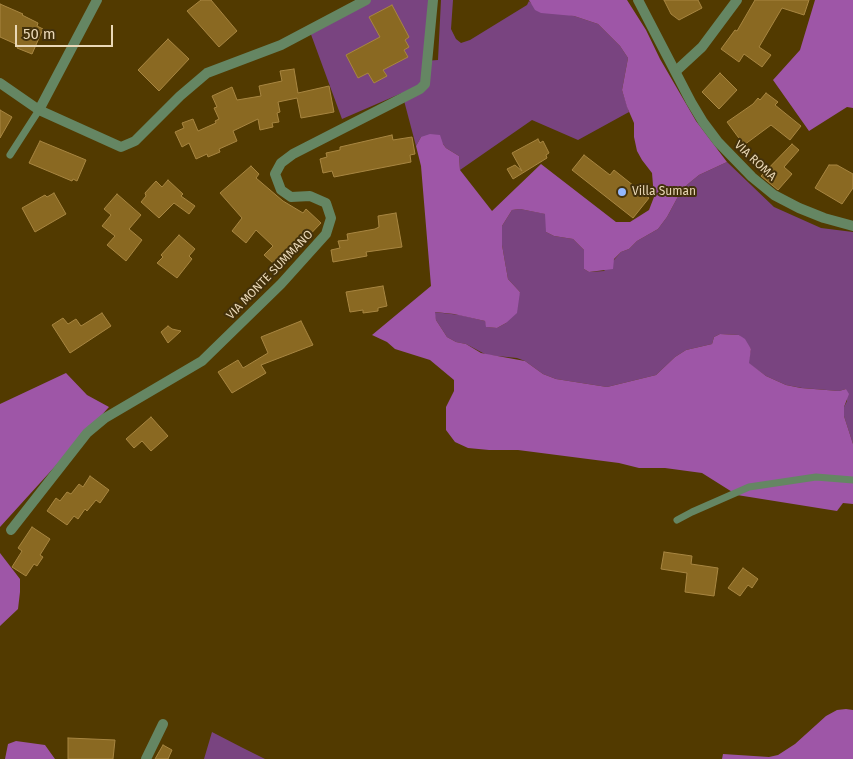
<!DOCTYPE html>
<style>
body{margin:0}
#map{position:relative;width:853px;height:759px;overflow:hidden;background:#523a00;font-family:"Fira Sans",sans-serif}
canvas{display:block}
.scale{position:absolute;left:15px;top:25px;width:98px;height:22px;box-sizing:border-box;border:2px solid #ead8b7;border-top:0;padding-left:6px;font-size:15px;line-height:18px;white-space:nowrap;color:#ead8b7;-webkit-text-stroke:4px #43310b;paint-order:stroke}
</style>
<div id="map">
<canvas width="853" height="759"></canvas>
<div class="scale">50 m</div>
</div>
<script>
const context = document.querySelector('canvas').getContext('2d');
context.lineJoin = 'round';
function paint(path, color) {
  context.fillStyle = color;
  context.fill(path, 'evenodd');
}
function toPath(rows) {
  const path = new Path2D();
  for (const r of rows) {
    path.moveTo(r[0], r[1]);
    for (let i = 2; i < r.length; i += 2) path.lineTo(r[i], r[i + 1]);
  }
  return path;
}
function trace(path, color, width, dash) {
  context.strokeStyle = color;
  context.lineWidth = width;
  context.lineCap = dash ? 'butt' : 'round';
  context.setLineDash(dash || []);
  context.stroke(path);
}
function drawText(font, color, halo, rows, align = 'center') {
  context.font = font + ' "Fira Sans",sans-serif';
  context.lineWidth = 4;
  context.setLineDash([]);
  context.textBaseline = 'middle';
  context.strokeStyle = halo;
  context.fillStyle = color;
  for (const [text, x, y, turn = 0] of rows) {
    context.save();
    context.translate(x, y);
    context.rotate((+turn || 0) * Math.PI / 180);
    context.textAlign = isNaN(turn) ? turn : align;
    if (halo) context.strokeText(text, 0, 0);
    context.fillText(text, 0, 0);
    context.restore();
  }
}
const green = toPath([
 [366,0,431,0,424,61,438,60,441,0,453,0,451,29,456,39,461,43,470,40,527,5,529,1,535,7,574,16,598,24,620,46,628,58,622,90,629,112,578,140,532,120,460,170,459,156,446,148,443,144,421,137,416,146,402,93,342,119,309,29],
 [727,162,774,207,821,228,853,232,853,444,844,416,844,407,847,401,846,389,839,391,802,388,786,385,766,376,748,363,751,349,739,335,720,334,714,337,712,344,686,350,675,357,656,375,607,387,556,379,543,374,525,361,517,358,487,355,481,352,466,344,456,342,447,337,436,320,434,312,460,315,485,321,487,327,497,328,506,323,520,292,508,279,502,245,502,226,512,210,520,209,546,214,546,232,554,236,573,239,584,250,584,269,589,272,604,271,621,252,629,249,637,241,658,229,667,217,681,191,688,184,699,175],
 [212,732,241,747,265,759,204,759]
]);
const forest = toPath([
 [529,0,627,0,646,30,660,59,696,121,727,162,699,175,688,184,681,191,667,217,658,229,637,241,629,249,621,252,614,259,613,269,589,272,584,269,584,250,573,239,554,236,546,232,545,214,520,209,512,210,502,226,502,245,508,279,520,292,517,313,506,323,497,328,486,327,485,321,454,314,435,312,436,320,447,337,456,342,466,344,481,353,525,361,543,374,556,379,607,387,656,375,675,357,686,350,712,344,714,337,720,334,739,335,745,339,751,349,749,363,766,376,786,385,801,388,839,391,846,389,849,394,844,407,844,416,853,444,853,504,843,503,837,511,737,495,702,473,665,468,639,468,619,463,518,450,489,450,468,448,455,442,446,430,446,407,454,391,454,380,430,360,395,349,387,342,372,335,431,286,421,166,416,146,421,137,430,134,440,135,443,144,446,148,459,156,460,170,492,211,541,164,616,222,630,222,649,210,654,197,652,173,642,160,637,151,634,137,634,123,627,107,622,90,628,58,620,46,598,24,574,16,541,13,535,10],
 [815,0,853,0,853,108,847,107,809,131,773,80,800,50],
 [66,373,87,395,109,407,0,527,0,404],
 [0,553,20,579,20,592,18,609,0,626],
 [846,709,853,710,853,759,722,759,723,754,769,757,778,755,795,744,826,716,837,710],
 [16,741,45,745,55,759,5,759,8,744]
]);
const building = toPath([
 [201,0,211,0,237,31,219,47,187,11,201,0],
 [664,0,698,0,702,8,679,20,671,14,664,0],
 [755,0,809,0,804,15,782,8,759,47,771,55,762,67,744,54,739,62,721,49,735,30,737,31,755,0],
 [0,4,23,14,22,15,38,23,37,26,43,29,32,54,17,48,18,45,0,37,0,4],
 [392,5,409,37,405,40,409,47,404,50,408,57,383,70,387,76,374,83,368,73,358,78,346,55,380,37,369,17,392,5],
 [168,39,189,59,159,91,138,70,168,39],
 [294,69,298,93,329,86,334,112,301,118,297,98,278,102,280,112,277,113,279,122,272,123,273,127,260,130,258,119,233,131,237,141,219,149,220,152,208,157,207,154,196,159,189,143,182,147,175,132,184,128,182,123,193,119,198,131,216,123,215,121,219,119,214,108,217,107,212,96,232,87,237,100,261,96,259,86,282,81,280,71,294,69],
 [720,73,737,90,719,109,702,92,720,73],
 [766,93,778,102,775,105,801,126,790,140,771,125,744,145,727,122,753,104,758,98,760,100,766,93],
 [0,110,12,117,0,138,0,110],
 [392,135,393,140,412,137,415,154,410,155,411,162,334,177,332,171,323,173,320,159,327,157,326,153,340,150,340,147,392,135],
 [538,139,540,143,543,141,549,153,546,155,547,158,513,179,507,169,515,165,522,171,512,153,538,139],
 [40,141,86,160,77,181,73,179,72,181,29,163,40,141],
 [792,144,799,150,784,167,792,174,778,190,761,176,792,144],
 [584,155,610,175,614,170,649,198,633,218,572,170,584,155],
 [829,165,837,165,853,174,853,188,842,204,815,188,829,165],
 [251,166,259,174,256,178,283,201,303,213,306,209,321,223,281,265,276,261,274,264,264,255,273,246,256,230,246,243,232,231,242,218,220,193,251,166],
 [168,180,183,194,181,196,195,206,189,214,174,203,159,218,141,202,146,196,145,193,156,181,162,187,168,180],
 [54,193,66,214,35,232,22,208,45,195,47,197,54,193],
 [117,194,141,215,129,229,142,240,126,261,107,245,115,236,102,226,111,215,104,209,117,194],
 [396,213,402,247,366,252,367,256,333,262,331,250,340,248,338,241,348,240,347,234,375,229,379,227,378,216,396,213],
 [179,235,195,249,189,256,192,259,177,278,157,263,163,257,161,255,179,235],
 [383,286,387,306,378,308,378,311,363,313,363,310,350,312,346,292,383,286],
 [102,313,111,326,70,353,52,325,63,318,68,324,76,319,81,326,102,313],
 [301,321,313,345,261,365,266,373,232,393,218,372,238,360,243,368,268,353,261,337,301,321],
 [168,326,172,329,181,331,168,343,161,332,168,326],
 [151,417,168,436,151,451,142,441,134,448,126,439,151,417],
 [90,476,109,490,100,503,96,500,87,511,85,509,78,519,74,516,67,525,47,511,56,498,60,501,67,492,71,494,79,484,83,487,90,476],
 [32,527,50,539,40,555,43,557,37,566,34,564,26,576,12,567,22,551,18,548,32,527],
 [664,552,692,556,691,564,718,568,714,596,685,592,687,573,661,569,664,552],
 [743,568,758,579,752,588,748,585,740,596,728,588,743,568],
 [68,738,115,740,113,759,68,759,68,738],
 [163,745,172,750,168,759,155,759,163,745]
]);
const service = toPath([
 [10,155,39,110],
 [677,520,692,512,749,487,816,477,853,480]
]);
const minor = toPath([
 [676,71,702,47,737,0],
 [0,83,39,110,121,147,135,141,180,96,207,73,281,45,366,0],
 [39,110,97,0],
 [11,530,87,433,105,418,202,361,281,284,326,234,331,218,326,203,310,196,291,197,281,190,275,174,281,163,293,154,420,89,425,84,433,0],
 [146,759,163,724]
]);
const tertiary = toPath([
 [638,0,691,102,703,122,718,142,752,177,774,195,799,208,824,218,853,226]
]);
const markers = [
 [622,192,5,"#93b7fd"]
];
const streetNames = [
 ["VIA ROMA",755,161,43],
 ["VIA MONTE SUMMANO",270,275,-46]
];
const poiNames = [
 ["Villa Suman",632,192]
];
paint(green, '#794480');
paint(forest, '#9e56a7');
paint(building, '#8a6922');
trace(building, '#a88641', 1);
trace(service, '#658663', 7);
trace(minor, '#658663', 10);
trace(tertiary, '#658663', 10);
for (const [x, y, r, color] of markers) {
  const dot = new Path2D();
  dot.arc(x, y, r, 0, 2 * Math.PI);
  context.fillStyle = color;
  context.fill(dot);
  trace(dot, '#43310b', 2);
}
drawText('12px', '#ead8b7', '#43310b', streetNames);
drawText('12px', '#ead8b7', '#43310b', poiNames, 'left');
</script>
